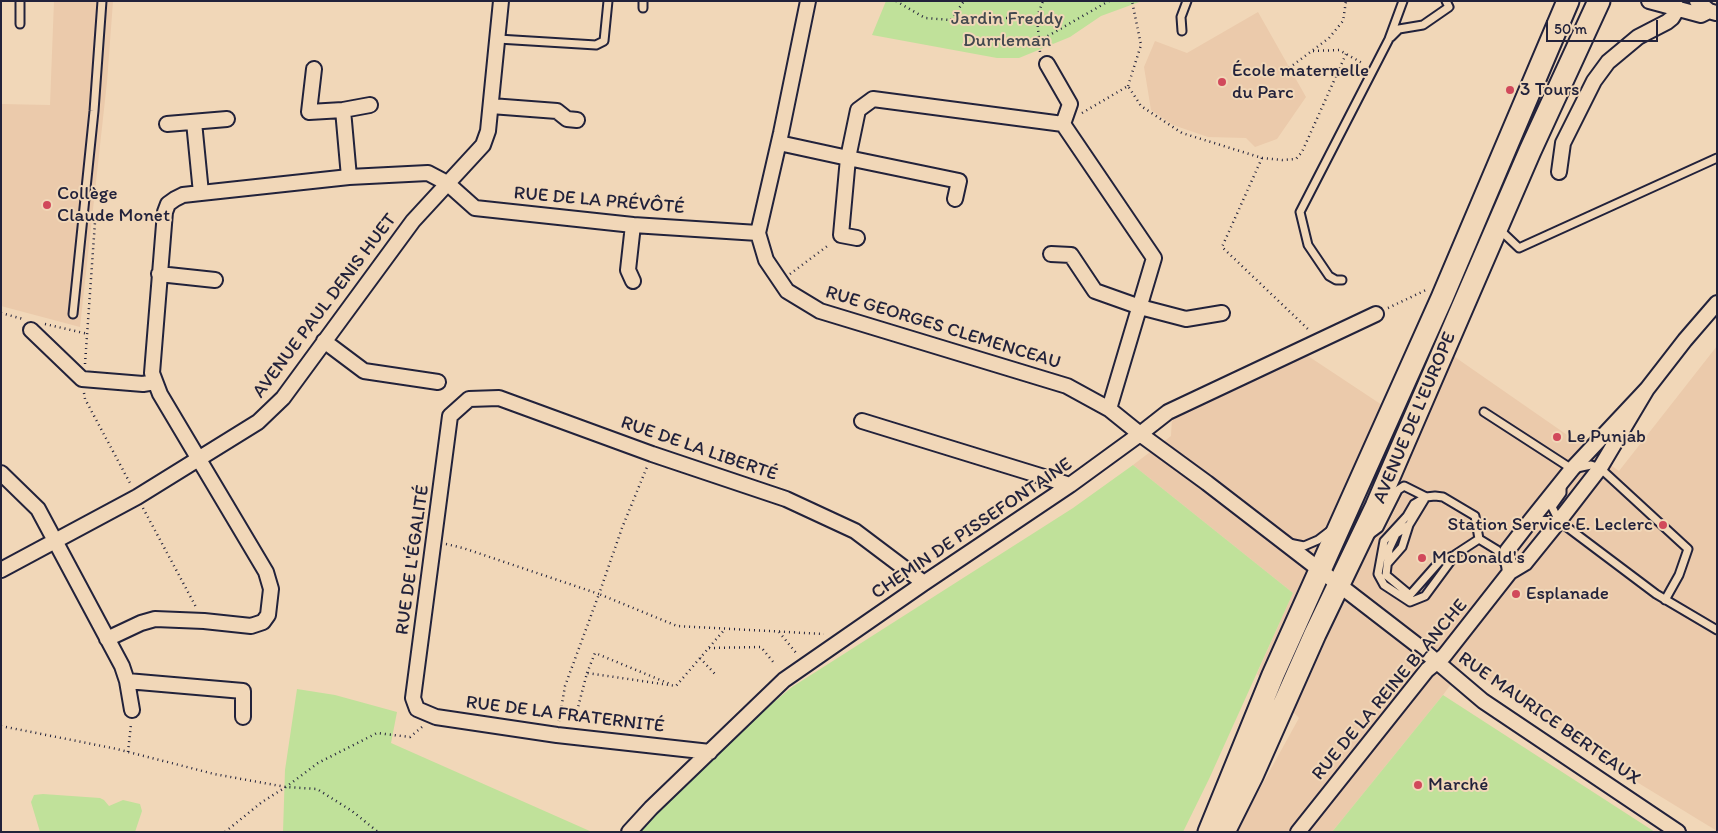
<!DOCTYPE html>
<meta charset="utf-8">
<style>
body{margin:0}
#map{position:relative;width:1718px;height:833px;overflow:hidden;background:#f1d7b8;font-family:Itim,sans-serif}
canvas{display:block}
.frame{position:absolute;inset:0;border:2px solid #22223b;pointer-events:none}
.scale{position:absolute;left:1546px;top:20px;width:112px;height:22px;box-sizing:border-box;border:2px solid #22223b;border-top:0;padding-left:6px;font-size:15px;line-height:18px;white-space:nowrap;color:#22223b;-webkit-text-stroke:4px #f1d7b8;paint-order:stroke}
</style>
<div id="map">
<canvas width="1718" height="833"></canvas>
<div class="frame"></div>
<div class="scale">50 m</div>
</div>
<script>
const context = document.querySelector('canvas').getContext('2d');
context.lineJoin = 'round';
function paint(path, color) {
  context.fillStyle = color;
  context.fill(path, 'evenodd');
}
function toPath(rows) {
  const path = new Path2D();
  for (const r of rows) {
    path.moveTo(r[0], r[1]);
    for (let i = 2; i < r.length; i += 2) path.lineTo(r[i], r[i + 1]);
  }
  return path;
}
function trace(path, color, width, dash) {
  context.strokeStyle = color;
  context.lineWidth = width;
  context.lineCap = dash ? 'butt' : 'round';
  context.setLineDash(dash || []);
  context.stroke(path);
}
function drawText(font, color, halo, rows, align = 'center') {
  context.font = font + ' Itim,sans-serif';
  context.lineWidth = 4;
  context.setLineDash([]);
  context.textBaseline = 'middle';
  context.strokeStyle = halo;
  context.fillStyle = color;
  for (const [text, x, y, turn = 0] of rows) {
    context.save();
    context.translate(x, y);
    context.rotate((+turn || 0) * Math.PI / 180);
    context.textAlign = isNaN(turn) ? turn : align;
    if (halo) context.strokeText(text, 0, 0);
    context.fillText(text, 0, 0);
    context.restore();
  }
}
const built = toPath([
 [54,1,113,1,107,82,80,327,1,306,1,104,50,105],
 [1258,12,1306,97,1277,139,1255,147,1246,138,1208,137,1173,125,1151,110,1144,67,1155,41,1187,53],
 [1416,330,1619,471,1717,346,1717,831,1604,762,1485,678,1470,658,1443,695,1332,832,1236,832,1299,718,1257,674,1293,593,1133,465,1171,436,1172,417,1305,354,1382,405]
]);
const green = toPath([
 [886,1,1142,1,1101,16,1070,37,1019,58,997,58,872,35],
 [1133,465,1293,593,1209,779,1183,832,631,832,720,747,792,687,1073,508],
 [297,689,335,695,397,712,391,743,592,832,283,832,285,770],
 [1443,695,1655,832,1332,832],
 [43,794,100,798,104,800,109,806,123,800,140,804,142,811,135,832,40,832,31,802,34,795]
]);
const path = toPath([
 [896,1,925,18,951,20,964,1],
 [1037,17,1043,1],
 [951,20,1037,17,1040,52],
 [1039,41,1109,1],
 [1313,51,1339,50,1364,64],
 [1289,68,1329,38,1343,21,1346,1],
 [1128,86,1141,45,1132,1],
 [1082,113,1128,86,1141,106,1182,133,1262,158,1282,160,1296,159,1302,152,1346,54],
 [1262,158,1222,247,1309,330],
 [790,274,830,244],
 [1388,308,1426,290],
 [1,313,23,319],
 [45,324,88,334],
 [85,364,95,222],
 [84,393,85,399,131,485],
 [143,508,196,607],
 [446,544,463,548,599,594,622,528,647,467],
 [779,632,797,654],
 [709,648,761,647,774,663],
 [700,658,715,674],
 [587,673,595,653,670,684],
 [577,711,587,673,676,686,725,629],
 [559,721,565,686,599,594,677,626,824,634],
 [1,726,117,749,214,774,286,787,317,789,352,811,378,832],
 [128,752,131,724],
 [225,832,262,802,286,787,318,763,377,733,410,737,422,727]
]);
const lane = toPath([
 [643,8,643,1],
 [20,24,20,1],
 [1182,31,1181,17,1187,1],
 [1391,37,1399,29,1423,25,1449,7,1446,1],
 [498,39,596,45,604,41,608,1],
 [1499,229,1519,248,1717,158],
 [1342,280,1336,280,1329,276,1308,245,1300,212,1389,39,1403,1],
 [73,314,94,111,102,1],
 [1484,412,1572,469,1591,465,1600,468,1688,549,1679,575,1665,600],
 [1562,485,1562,493,1552,507,1559,521,1656,594,1717,630],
 [1532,520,1559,521],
 [1371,534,1379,528,1398,490,1404,486,1426,497,1409,525,1396,534,1389,549,1386,575,1410,595,1440,561,1455,555],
 [1479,539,1456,554,1425,596,1410,602,1384,585,1378,574,1384,541,1407,516,1414,504,1426,497,1435,496,1443,497,1475,516,1479,539,1497,550,1505,564],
 [1289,543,1304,546,1318,540,1331,530],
 [1388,563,1402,547,1409,525]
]);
const street = toPath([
 [808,1,781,133,758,233,766,260,787,291,820,311,1067,386,1109,409,1140,434,1207,483,1417,645,1483,701,1678,832],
 [1649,1,1701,15,1709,11],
 [1697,1,1709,11,1716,13],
 [1047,64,1070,104,1063,124],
 [314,69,309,112,343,110,370,105],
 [491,106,557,111,567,119,577,120],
 [343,110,349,177],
 [194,122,201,193],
 [167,124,227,119],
 [779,143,848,158,858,110,873,99,1063,124,1154,258,1109,409],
 [1559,172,1563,143,1594,81,1608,62,1638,37,1667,22,1672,18,1678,8],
 [633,225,628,270,633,281],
 [857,238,841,235,848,158,959,181,955,199],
 [1051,254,1071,255,1095,291,1140,307,1186,319,1222,313],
 [159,274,215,280],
 [31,330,82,379,143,384,155,382],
 [324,341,364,371,438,382],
 [862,421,1070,485],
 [1,473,38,509,122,666,127,681,132,710],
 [1,570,137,497,258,422,283,398,413,221,483,145,488,131,501,1],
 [1510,572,1507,551,1531,520,1572,469,1647,389,1685,340,1717,303],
 [107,639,141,623,155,619,204,621,251,626,263,622,268,615,271,589,266,572,160,394,152,373,165,212,168,204,175,199,183,195,201,193,349,177,428,173,447,183,475,208,633,225,758,233],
 [127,681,243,691,243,717],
 [710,752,557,735,436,717,417,709,413,698,450,416,469,399,499,398,652,454,786,499,855,531,924,583],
 [629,832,651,808,784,680,924,583,1070,485,1140,434,1168,412,1376,314],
 [1298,832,1427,670,1444,656,1510,572,1525,563,1559,521,1600,468,1647,389]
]);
const primary = toPath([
 [1209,832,1273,675,1442,298,1568,1],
 [1224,832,1252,776,1315,634,1376,507,1530,151,1599,1]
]);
const markers = [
 [1222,82,5,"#d1495b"],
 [1510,90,5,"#d1495b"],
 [47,205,5,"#d1495b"],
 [1557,437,5,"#d1495b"],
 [1663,525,5,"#d1495b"],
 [1422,558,5,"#d1495b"],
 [1516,594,5,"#d1495b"],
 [1418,785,5,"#d1495b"]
];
const parkNames = [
 ["Jardin Freddy",1007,19],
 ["Durrleman",1007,41]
];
const poiNames = [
 ["École maternelle",1232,71],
 ["du Parc",1232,93],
 ["3 Tours",1520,90],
 ["Collège",57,194],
 ["Claude Monet",57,216],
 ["Le Punjab",1567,437],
 ["Station Service E. Leclerc",1653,525,"right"],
 ["McDonald's",1432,558],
 ["Esplanade",1526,594],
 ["Marché",1428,785]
];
const streetNames = [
 ["RUE DE LA PRÉVÔTÉ",599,201,5],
 ["AVENUE PAUL DENIS HUET",325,306,-53],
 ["RUE GEORGES CLEMENCEAU",943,328,17],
 ["AVENUE DE L'EUROPE",1415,418,-67],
 ["RUE DE LA LIBERTÉ",699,449,19],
 ["CHEMIN DE PISSEFONTAINE",972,529,-34],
 ["RUE DE L'ÉGALITÉ",413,560,-82],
 ["RUE DE LA REINE BLANCHE",1390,690,-50],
 ["RUE DE LA FRATERNITÉ",565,715,7],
 ["RUE MAURICE BERTEAUX",1549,719,35]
];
paint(built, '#ebcaab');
paint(green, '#c0e19a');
trace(lane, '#22223b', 11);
trace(street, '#22223b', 18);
trace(primary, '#22223b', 25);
trace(path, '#22223b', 2.5, [1, 4]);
trace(lane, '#f1d7b8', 7);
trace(street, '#f1d7b8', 14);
trace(primary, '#f1d7b8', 21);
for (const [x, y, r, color] of markers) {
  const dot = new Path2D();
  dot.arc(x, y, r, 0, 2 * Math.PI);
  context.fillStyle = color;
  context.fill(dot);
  trace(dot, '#f1d7b8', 2);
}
drawText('19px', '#42484e', '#f1d7b8', parkNames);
drawText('19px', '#22223b', '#f1d7b8', poiNames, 'left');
drawText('19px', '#22223b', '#f1d7b8', streetNames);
</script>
